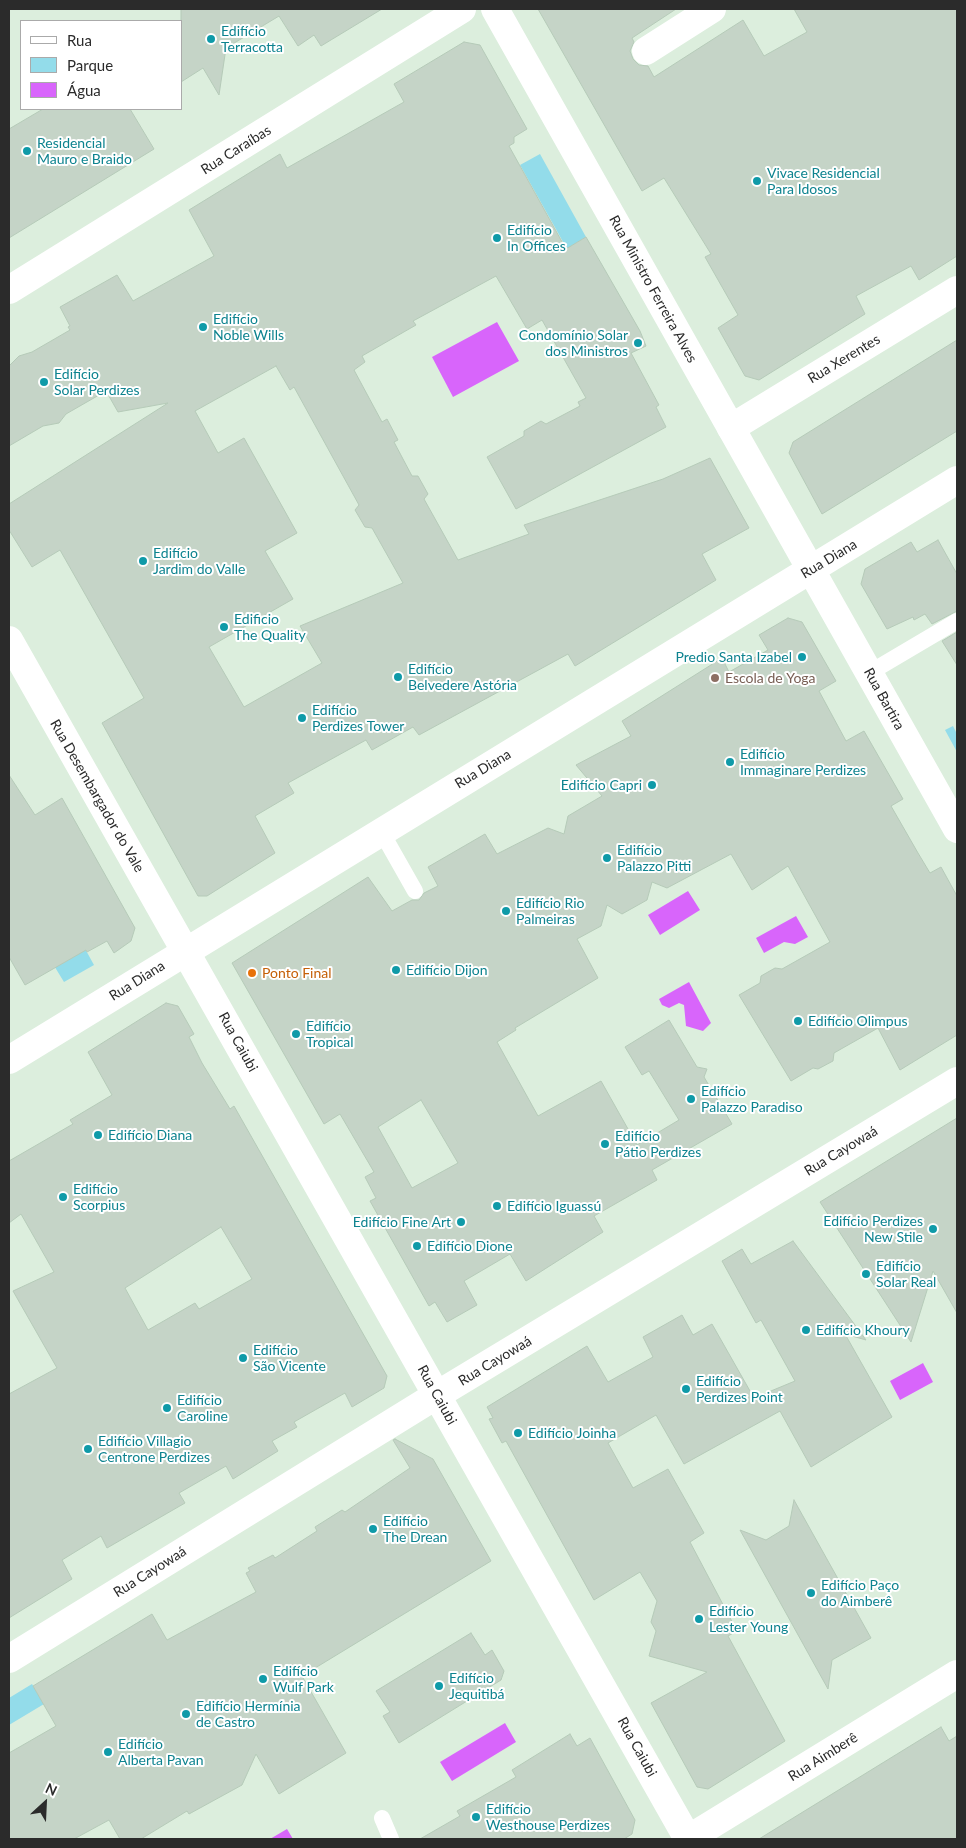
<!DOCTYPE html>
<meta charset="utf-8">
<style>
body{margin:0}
#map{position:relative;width:966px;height:1848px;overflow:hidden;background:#dceedd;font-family:Lato,sans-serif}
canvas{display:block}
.frame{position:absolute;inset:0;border:10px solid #2b2b2b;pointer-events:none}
.legend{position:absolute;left:20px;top:20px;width:162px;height:90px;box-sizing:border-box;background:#fff;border:1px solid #aaa;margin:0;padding:6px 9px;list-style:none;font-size:15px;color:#2b2b2b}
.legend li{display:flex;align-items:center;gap:10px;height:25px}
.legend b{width:25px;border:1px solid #aaa}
.north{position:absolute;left:20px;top:1778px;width:50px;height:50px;-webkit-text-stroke:4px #fff;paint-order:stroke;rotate:25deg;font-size:14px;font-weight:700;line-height:20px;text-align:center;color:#2b2b2b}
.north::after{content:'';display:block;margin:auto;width:18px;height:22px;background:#2b2b2b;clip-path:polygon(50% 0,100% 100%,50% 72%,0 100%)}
</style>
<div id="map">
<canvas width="966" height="1848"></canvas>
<div class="frame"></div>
<ul class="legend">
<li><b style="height:6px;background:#fff"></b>Rua</li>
<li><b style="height:14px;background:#93dcea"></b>Parque</li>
<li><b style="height:14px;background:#d865fb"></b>Água</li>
</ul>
<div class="north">N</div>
</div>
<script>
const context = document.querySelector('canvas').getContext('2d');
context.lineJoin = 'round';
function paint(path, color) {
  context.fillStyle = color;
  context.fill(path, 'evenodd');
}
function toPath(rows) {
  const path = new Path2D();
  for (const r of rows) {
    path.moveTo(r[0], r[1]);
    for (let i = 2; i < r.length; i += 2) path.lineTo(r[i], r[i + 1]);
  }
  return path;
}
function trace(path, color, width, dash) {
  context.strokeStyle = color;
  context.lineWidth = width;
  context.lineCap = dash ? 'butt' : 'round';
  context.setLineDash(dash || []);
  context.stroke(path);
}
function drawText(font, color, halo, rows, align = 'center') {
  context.font = font + ' Lato,sans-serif';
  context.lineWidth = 4;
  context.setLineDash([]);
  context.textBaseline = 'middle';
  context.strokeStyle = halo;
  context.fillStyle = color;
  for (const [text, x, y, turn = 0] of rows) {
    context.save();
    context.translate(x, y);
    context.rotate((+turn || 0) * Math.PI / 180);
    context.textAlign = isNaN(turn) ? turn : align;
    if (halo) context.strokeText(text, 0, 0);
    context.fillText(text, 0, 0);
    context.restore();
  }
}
const green = toPath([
 [540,154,586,237,567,249,520,165],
 [953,726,957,734,957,752,945,730],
 [73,927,94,965,64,982,53,964],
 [32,1684,44,1704,9,1725,9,1698]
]);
const water = toPath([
 [497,322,519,361,453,397,432,357],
 [688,891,700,910,660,935,648,915],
 [796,916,808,937,795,944,784,942,764,953,756,938],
 [689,982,711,1023,703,1031,686,1026,684,1005,679,1003,669,1008,662,1005,659,999],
 [923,1363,933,1382,900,1400,890,1381],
 [505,1723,516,1742,452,1781,440,1762],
 [287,1829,293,1839,270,1839]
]);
const building = toPath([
 [181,9,382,9,321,46,314,35,298,46,279,16,226,48,219,95,203,68,181,82,181,9],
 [538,9,676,9,632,38,634,42,630,51,633,59,639,65,648,66,654,77,743,20,764,56,807,32,794,9,957,9,957,256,919,280,911,266,856,296,865,314,759,380,745,376,718,328,738,315,705,257,711,254,664,178,642,191,538,9],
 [464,42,480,45,527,129,514,137,514,143,509,146,566,249,586,237,640,331,646,346,631,353,659,405,656,407,666,427,516,509,487,457,524,436,524,431,541,421,546,424,580,406,578,402,586,398,542,320,527,329,496,276,413,321,416,325,362,356,365,362,354,370,382,422,387,419,398,440,394,442,412,476,418,476,428,494,424,499,458,560,529,534,524,525,663,479,710,458,749,528,702,554,716,580,575,666,568,654,419,735,413,727,372,750,366,740,288,783,294,793,255,816,275,853,207,896,198,896,102,723,144,698,60,550,32,567,9,530,9,504,168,403,118,412,106,391,66,414,59,423,43,426,9,446,9,366,19,356,32,352,70,330,68,327,70,326,60,307,117,275,133,301,214,256,189,210,280,154,287,168,404,102,394,84,464,42],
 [276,366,290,390,294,387,359,505,355,510,365,527,372,528,403,583,300,626,322,663,244,707,209,647,293,599,265,551,297,533,244,438,218,453,195,411,276,366],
 [43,109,130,109,154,149,9,238,9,129,43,109],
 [957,340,957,431,822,514,789,453,793,442,957,340],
 [938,540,957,574,957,611,932,624,925,614,914,620,913,617,887,629,861,584,865,569,911,542,917,552,938,540],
 [788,618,802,622,836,681,819,691,846,741,864,731,903,799,891,806,918,853,930,873,941,867,957,896,957,1035,900,1070,878,1028,834,1053,833,1061,818,1069,813,1068,791,1081,739,995,760,983,761,976,775,968,782,969,830,942,788,866,752,890,731,854,667,888,652,882,647,900,622,914,607,905,601,926,577,939,598,978,515,1028,516,1030,497,1042,538,1116,601,1081,637,1145,679,1120,649,1071,642,1075,625,1047,669,1020,697,1067,707,1069,704,1077,732,1124,652,1170,657,1180,594,1216,603,1232,526,1281,510,1254,464,1281,477,1305,447,1322,435,1302,429,1306,370,1201,376,1198,365,1177,374,1172,340,1114,324,1124,232,963,368,877,392,911,412,900,419,900,424,893,438,886,428,867,485,834,497,854,548,828,564,834,568,816,602,796,576,765,631,736,622,721,722,658,729,672,768,650,759,635,788,618],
 [421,1100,458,1163,412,1188,378,1127,421,1100],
 [957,632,957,665,942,641,957,632],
 [9,775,35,815,62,798,135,928,131,941,114,953,107,941,87,952,86,950,25,985,9,957,9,775],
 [166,1003,178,1006,194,1034,189,1037,202,1063,230,1109,234,1106,387,1376,384,1388,352,1407,345,1393,294,1422,297,1427,272,1441,278,1451,233,1479,226,1466,179,1493,185,1503,107,1548,101,1536,62,1560,72,1579,9,1618,9,1394,57,1368,13,1291,54,1272,21,1214,9,1223,9,1161,73,1124,70,1120,112,1095,88,1052,166,1003],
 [221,1227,252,1279,199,1309,195,1303,148,1330,125,1288,221,1227],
 [957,1118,957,1313,933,1271,911,1342,820,1202,957,1118],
 [793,1241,866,1340,845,1334,892,1417,811,1467,780,1411,684,1464,656,1415,608,1443,633,1488,668,1469,704,1533,690,1542,737,1631,728,1636,785,1741,708,1789,697,1787,651,1703,707,1672,649,1656,656,1631,651,1622,657,1601,640,1572,594,1600,506,1441,502,1443,489,1419,493,1418,487,1407,587,1346,608,1382,653,1357,643,1337,682,1315,693,1335,712,1324,754,1398,795,1381,761,1320,756,1323,722,1261,742,1249,751,1264,793,1241],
 [395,1439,433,1459,491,1561,302,1676,346,1753,279,1794,256,1754,242,1785,189,1814,187,1811,141,1839,120,1839,109,1820,74,1839,9,1839,9,1753,56,1726,33,1686,152,1614,167,1640,256,1592,246,1573,250,1571,248,1568,273,1555,275,1558,317,1531,315,1527,342,1510,345,1512,410,1468,393,1440,395,1439],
 [794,1500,871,1638,832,1660,828,1689,740,1530,766,1540,789,1526,794,1500],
 [471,1633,485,1655,492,1650,504,1671,501,1680,399,1743,383,1716,390,1712,376,1691,471,1633],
 [941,1727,949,1741,957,1736,957,1839,759,1839,941,1727],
 [570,1734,577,1746,590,1738,635,1820,632,1834,624,1839,420,1839,460,1816,457,1811,516,1777,512,1770,570,1734]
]);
const lane = toPath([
 [869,673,957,621],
 [381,831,415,891],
 [382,1818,391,1839]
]);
const street = toPath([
 [646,51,712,9],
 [9,290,462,9],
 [731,428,957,290],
 [9,1060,957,480],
 [9,1659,437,1395,957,1081],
 [688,1839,957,1674]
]);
const secondary = toPath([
 [495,9,957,829],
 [9,640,688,1839]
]);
const markers = [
 [211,39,5,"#0f9aa8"],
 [27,151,5,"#0f9aa8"],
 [757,181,5,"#0f9aa8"],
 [497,238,5,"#0f9aa8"],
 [203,327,5,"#0f9aa8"],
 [638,343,5,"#0f9aa8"],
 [44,382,5,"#0f9aa8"],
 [143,561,5,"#0f9aa8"],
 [224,627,5,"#0f9aa8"],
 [802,657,5,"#0f9aa8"],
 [398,677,5,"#0f9aa8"],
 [715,678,5,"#8d6e63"],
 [302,718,5,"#0f9aa8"],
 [730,762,5,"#0f9aa8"],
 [652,785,5,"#0f9aa8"],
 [607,858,5,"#0f9aa8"],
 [506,911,5,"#0f9aa8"],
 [396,970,5,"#0f9aa8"],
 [252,973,5,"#e8710a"],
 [798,1021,5,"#0f9aa8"],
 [296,1034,5,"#0f9aa8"],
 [691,1099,5,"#0f9aa8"],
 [98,1135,5,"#0f9aa8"],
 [605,1144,5,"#0f9aa8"],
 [63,1197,5,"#0f9aa8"],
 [497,1206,5,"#0f9aa8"],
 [461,1222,5,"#0f9aa8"],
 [933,1229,5,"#0f9aa8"],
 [417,1246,5,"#0f9aa8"],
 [866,1274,5,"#0f9aa8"],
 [806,1330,5,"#0f9aa8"],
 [243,1358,5,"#0f9aa8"],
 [686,1389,5,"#0f9aa8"],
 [167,1408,5,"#0f9aa8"],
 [518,1433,5,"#0f9aa8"],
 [88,1449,5,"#0f9aa8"],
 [373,1529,5,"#0f9aa8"],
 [811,1593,5,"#0f9aa8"],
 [699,1619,5,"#0f9aa8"],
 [263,1679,5,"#0f9aa8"],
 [439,1686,5,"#0f9aa8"],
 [186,1714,5,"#0f9aa8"],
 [108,1752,5,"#0f9aa8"],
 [476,1817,5,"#0f9aa8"]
];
const cultureNames = [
 ["Edifício",221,31],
 ["Terracotta",221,47],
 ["Residencial",37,143],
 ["Mauro e Braido",37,159],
 ["Vivace Residencial",767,173],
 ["Para Idosos",767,189],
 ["Edifício",507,230],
 ["In Offices",507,246],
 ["Edifício",213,319],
 ["Noble Wills",213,335],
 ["Condomínio Solar",628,335,"right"],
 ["dos Ministros",628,351,"right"],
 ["Edifício",54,374],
 ["Solar Perdizes",54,390],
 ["Edifício",153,553],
 ["Jardim do Valle",153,569],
 ["Edificio",234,619],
 ["The Quality",234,635],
 ["Predio Santa Izabel",792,657,"right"],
 ["Edifício",408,669],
 ["Belvedere Astória",408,685],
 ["Edifício",312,710],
 ["Perdizes Tower",312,726],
 ["Edifício",740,754],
 ["Immaginare Perdizes",740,770],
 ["Edifício Capri",642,785,"right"],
 ["Edifício",617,850],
 ["Palazzo Pitti",617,866],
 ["Edifício Rio",516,903],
 ["Palmeiras",516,919],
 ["Edifício Dijon",406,970],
 ["Edifício Olimpus",808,1021],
 ["Edifício",306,1026],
 ["Tropical",306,1042],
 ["Edifício",701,1091],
 ["Palazzo Paradiso",701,1107],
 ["Edifício Diana",108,1135],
 ["Edifício",615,1136],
 ["Pátio Perdizes",615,1152],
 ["Edifício",73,1189],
 ["Scorpius",73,1205],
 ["Edifício Iguassú",507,1206],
 ["Edifício Perdizes",923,1221,"right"],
 ["New Stile",923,1237,"right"],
 ["Edifício Fine Art",451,1222,"right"],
 ["Edifício Dione",427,1246],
 ["Edifício",876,1266],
 ["Solar Real",876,1282],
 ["Edifício Khoury",816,1330],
 ["Edifício",253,1350],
 ["São Vicente",253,1366],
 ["Edifício",696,1381],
 ["Perdizes Point",696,1397],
 ["Edifício",177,1400],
 ["Caroline",177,1416],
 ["Edifício Joinha",528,1433],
 ["Edifício Villagio",98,1441],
 ["Centrone Perdizes",98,1457],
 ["Edifício",383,1521],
 ["The Drean",383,1537],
 ["Edifício Paço",821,1585],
 ["do Aimberê",821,1601],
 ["Edifício",709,1611],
 ["Lester Young",709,1627],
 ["Edifício",273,1671],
 ["Wulf Park",273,1687],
 ["Edifício",449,1678],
 ["Jequitibá",449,1694],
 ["Edifício Hermínia",196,1706],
 ["de Castro",196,1722],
 ["Edifício",118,1744],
 ["Alberta Pavan",118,1760],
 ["Edifício",486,1809],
 ["Westhouse Perdizes",486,1825]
];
const streetNames = [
 ["Rua Caraíbas",236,150,-32],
 ["Rua Ministro Ferreira Alves",653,289,61],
 ["Rua Xerentes",844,359,-31],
 ["Rua Diana",829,559,-31],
 ["Rua Bartira",884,699,61],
 ["Rua Diana",483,769,-31],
 ["Rua Desembargador do Vale",97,796,60],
 ["Rua Diana",137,981,-32],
 ["Rua Caiubi",238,1042,61],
 ["Rua Cayowaá",841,1151,-31],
 ["Rua Cayowaá",495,1361,-31],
 ["Rua Caiubi",437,1395,61],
 ["Rua Cayowaá",150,1572,-32],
 ["Rua Caiubi",637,1747,61],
 ["Rua Aimberê",823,1757,-32]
];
const educationNames = [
 ["Escola de Yoga",725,678]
];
const foodNames = [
 ["Ponto Final",262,973]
];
paint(green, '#93dcea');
paint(water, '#d865fb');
paint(building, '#c5d4c7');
trace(building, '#b5cab8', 1);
trace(lane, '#fff', 16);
trace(street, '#fff', 28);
trace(secondary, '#fff', 28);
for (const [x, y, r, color] of markers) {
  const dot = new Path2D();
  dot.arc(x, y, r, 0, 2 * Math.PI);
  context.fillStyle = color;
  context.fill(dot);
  trace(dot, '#fff', 2);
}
drawText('14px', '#0d838f', '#fff', cultureNames, 'left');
drawText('14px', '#2b2b2b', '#fff', streetNames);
drawText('14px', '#785e54', '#fff', educationNames, 'left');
drawText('14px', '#c56008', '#fff', foodNames, 'left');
</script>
